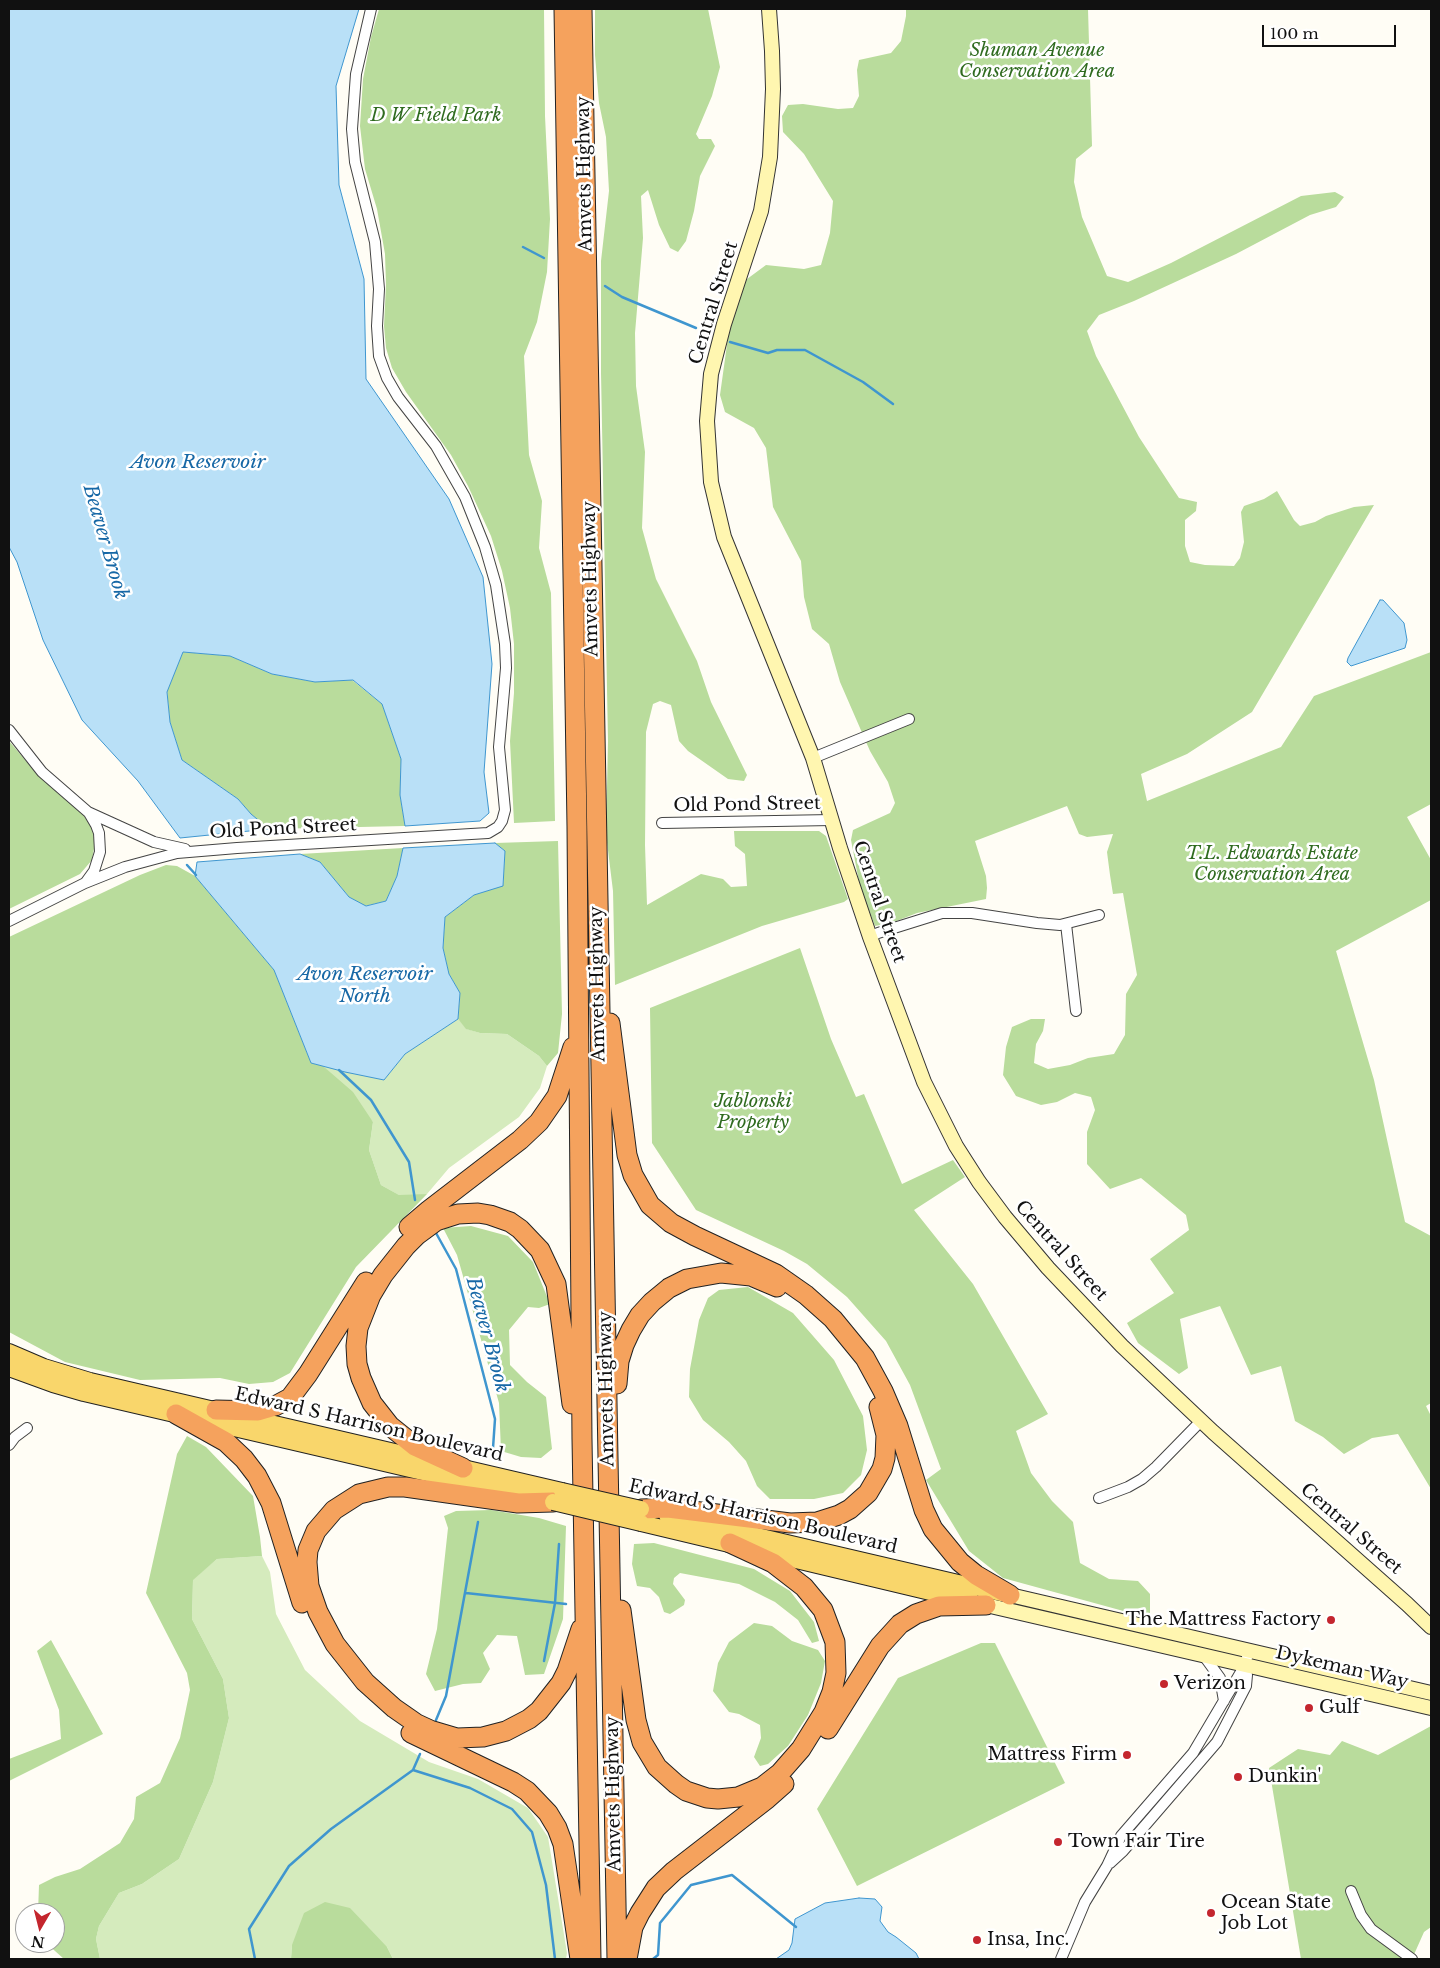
<!DOCTYPE html>
<style>
body{margin:0}
#map{position:relative;width:1440px;height:1968px;overflow:hidden;background:#fffdf5;font-family:"Libre Baskerville",serif}
canvas{display:block}
.frame{position:absolute;inset:0;border:10px solid #111;pointer-events:none}
.north{position:absolute;left:15px;top:1903px;width:50px;height:50px;box-sizing:border-box;background:#fff;border:1px solid #a0a0a0;border-radius:50%;rotate:188deg;font-size:14px;font-weight:700;line-height:20px;text-align:center;color:#111}
.north::after{content:'';display:block;margin:auto;width:18px;height:22px;background:#c4262e;clip-path:polygon(50% 0,100% 100%,50% 72%,0 100%)}
.scale{position:absolute;left:1262px;top:25px;width:134px;height:22px;box-sizing:border-box;border:2px solid #111;border-top:0;padding-left:6px;font-size:15px;line-height:18px;white-space:nowrap;color:#111;-webkit-text-stroke:4px #fff;paint-order:stroke}
</style>
<div id="map">
<canvas width="1440" height="1968"></canvas>
<div class="frame"></div>
<div class="north">N</div>
<div class="scale">100 m</div>
</div>
<script>
const context = document.querySelector('canvas').getContext('2d');
context.lineJoin = 'round';
function paint(path, color) {
  context.fillStyle = color;
  context.fill(path, 'evenodd');
}
function toPath(rows) {
  const path = new Path2D();
  for (const r of rows) {
    path.moveTo(r[0], r[1]);
    for (let i = 2; i < r.length; i += 2) path.lineTo(r[i], r[i + 1]);
  }
  return path;
}
function trace(path, color, width, dash) {
  context.strokeStyle = color;
  context.lineWidth = width;
  context.lineCap = dash ? 'butt' : 'round';
  context.setLineDash(dash || []);
  context.stroke(path);
}
function drawText(font, color, halo, rows, align = 'center') {
  context.font = font + ' "Libre Baskerville",serif';
  context.lineWidth = 5;
  context.setLineDash([]);
  context.textBaseline = 'middle';
  context.strokeStyle = halo;
  context.fillStyle = color;
  for (const [text, x, y, turn = 0] of rows) {
    context.save();
    context.translate(x, y);
    context.rotate((+turn || 0) * Math.PI / 180);
    context.textAlign = isNaN(turn) ? turn : align;
    if (halo) context.strokeText(text, 0, 0);
    context.fillText(text, 0, 0);
    context.restore();
  }
}
const green = toPath([
 [458,1019,467,1029,480,1033,507,1034,539,1056,547,1066,540,1088,519,1117,449,1168,427,1194,404,1198,381,1185,369,1150,373,1122,323,1066,384,1080,405,1054],
 [262,1556,270,1572,276,1614,305,1670,360,1721,429,1762,478,1779,528,1808,548,1837,567,1953,566,1959,393,1959,387,1947,292,1945,291,1959,100,1959,96,1939,99,1926,119,1893,142,1884,179,1859,213,1782,229,1718,223,1679,192,1619,193,1579,217,1559]
]);
const forest = toPath([
 [379,9,544,9,545,116,550,219,547,272,537,322,524,356,529,455,542,501,539,548,551,593,555,821,514,823,510,741,514,693,514,644,510,608,502,571,491,536,468,486,451,455,406,392,392,368,386,348,384,326,386,285,385,254,377,209,365,169,360,126,363,79,371,37],
 [595,9,708,9,720,67,712,96,696,134,699,139,711,139,715,146,700,176,694,211,686,241,678,252,670,248,659,225,648,190,641,196,643,238,635,333,636,386,645,452,642,528,656,579,697,661,711,702,747,775,744,781,728,779,688,751,679,741,671,705,660,701,653,704,646,732,645,845,647,905,701,874,723,879,731,887,747,886,745,854,735,846,734,831,819,831,826,836,848,899,844,902,762,926,615,985,613,891,606,834,608,741,601,373,601,261,609,191,606,137,599,103,595,55],
 [906,9,1088,9,1092,146,1076,159,1074,182,1082,217,1107,276,1128,282,1171,263,1301,196,1335,192,1344,197,1336,207,1310,215,1236,254,1134,301,1099,315,1087,331,1096,356,1139,437,1171,486,1179,498,1197,502,1196,511,1185,520,1185,546,1190,562,1205,565,1234,566,1240,558,1244,542,1241,512,1244,506,1264,499,1277,491,1294,520,1300,526,1315,522,1326,516,1354,507,1374,505,1252,712,1187,754,1141,774,1147,801,1281,747,1314,696,1431,652,1431,804,1407,817,1431,860,1431,900,1336,951,1374,1080,1405,1222,1431,1236,1431,1403,1426,1406,1431,1416,1431,1489,1398,1434,1372,1438,1344,1454,1323,1437,1295,1421,1281,1366,1251,1375,1220,1306,1180,1319,1188,1368,1179,1374,1138,1343,1127,1323,1174,1293,1150,1259,1189,1230,1186,1215,1141,1178,1110,1189,1087,1164,1087,1132,1095,1110,1091,1097,1075,1093,1057,1102,1041,1105,1016,1096,1003,1075,1006,1047,1012,1027,1031,1019,1045,1019,1043,1031,1036,1044,1034,1063,1048,1069,1070,1065,1088,1058,1114,1054,1125,1035,1126,994,1137,975,1123,893,1113,894,1110,875,1107,852,1113,834,1087,837,1079,834,1067,806,975,841,986,876,987,888,986,899,917,913,894,922,875,926,860,887,851,840,853,830,890,813,895,803,888,782,870,751,840,682,829,644,812,629,804,597,801,561,773,507,766,448,754,428,725,412,720,395,730,323,743,282,766,265,804,269,821,265,830,233,833,201,804,154,783,132,782,116,788,105,803,104,838,109,853,108,859,96,857,70,859,60,891,53,901,41,906,16],
 [183,652,230,656,272,674,315,682,352,680,382,704,401,759,400,795,405,826,269,829,251,814,238,799,182,760,170,722,167,691],
 [9,741,38,775,84,815,92,828,95,843,92,860,80,874,9,909],
 [558,841,562,1014,558,1053,547,1066,539,1056,507,1034,480,1033,466,1029,458,1019,460,993,449,974,443,948,445,917,474,895,503,885,505,851,495,843],
 [403,848,397,876,386,901,365,906,349,897,320,862,300,854],
 [166,865,177,866,195,876,274,970,311,1063,323,1066,353,1092,373,1122,369,1150,381,1185,399,1195,427,1194,356,1267,290,1373,273,1382,249,1384,220,1378,140,1380,65,1362,9,1332,9,937,140,875],
 [800,948,831,1039,856,1097,864,1094,902,1184,953,1160,965,1177,914,1210,973,1284,1048,1414,1016,1431,1031,1473,1052,1501,1073,1522,1080,1563,1109,1579,1138,1581,1150,1594,1150,1614,1138,1615,1003,1578,969,1551,926,1480,941,1469,910,1385,886,1341,847,1297,807,1264,784,1251,696,1210,652,1143,650,1008],
 [471,1226,508,1236,533,1262,550,1304,539,1308,528,1307,509,1330,510,1365,527,1382,546,1397,552,1449,541,1458,521,1457,501,1451,499,1403,457,1255,443,1228],
 [748,1287,793,1313,834,1360,863,1416,867,1450,861,1475,843,1493,814,1499,770,1499,757,1486,746,1461,729,1442,703,1420,689,1397,690,1369,699,1320,708,1298,719,1290],
 [187,1436,206,1447,253,1496,260,1537,262,1556,217,1559,193,1580,192,1619,223,1679,229,1718,213,1782,179,1859,142,1884,119,1893,99,1926,96,1939,100,1959,64,1959,46,1943,55,1943,55,1913,38,1913,39,1885,55,1877,80,1869,120,1843,134,1819,136,1797,160,1783,180,1738,190,1690,187,1673,146,1593,177,1454],
 [491,1510,539,1518,566,1526,563,1619,544,1674,525,1675,517,1636,497,1635,483,1653,490,1669,481,1683,463,1684,435,1691,426,1674,437,1629,448,1528,444,1516,456,1511],
 [654,1543,754,1569,790,1591,814,1622,819,1641,812,1643,798,1620,775,1602,739,1584,680,1573,674,1578,673,1584,685,1600,684,1605,670,1614,664,1612,659,1597,650,1588,637,1586,632,1564,634,1544],
 [754,1623,772,1626,792,1641,818,1650,825,1661,821,1683,808,1715,788,1746,768,1764,760,1766,754,1757,761,1738,760,1725,739,1714,729,1712,713,1691,718,1663,729,1642],
 [51,1640,103,1734,9,1781,9,1759,61,1739,59,1710,37,1651],
 [981,1643,995,1643,1065,1783,857,1886,817,1809,898,1678],
 [1431,1726,1431,1927,1424,1932,1412,1959,1301,1959,1269,1768,1298,1749,1330,1755,1342,1741,1378,1755],
 [325,1902,350,1908,387,1947,393,1959,291,1959,292,1945,304,1913]
]);
const water = toPath([
 [9,9,359,9,336,86,339,185,364,279,366,379,449,499,483,577,492,664,484,772,489,813,480,821,405,826,400,795,401,759,382,704,353,680,315,682,272,674,230,656,183,652,167,692,170,722,182,760,238,799,251,814,269,829,180,838,138,781,82,720,43,640,17,562,9,547,9,9],
 [1380,600,1383,600,1404,623,1407,640,1405,648,1351,666,1347,662,1348,658,1380,600],
 [495,843,505,851,503,886,474,895,445,917,443,948,449,974,460,993,458,1019,405,1054,384,1080,345,1072,311,1063,274,970,195,876,197,862,300,854,320,862,349,897,366,906,386,901,397,876,403,848,495,843],
 [859,1898,875,1899,882,1907,880,1921,888,1932,896,1937,916,1953,919,1959,776,1959,789,1950,792,1943,795,1919,825,1903,859,1898]
]);
const stream = toPath([
 [523,247,544,258],
 [605,286,622,297,696,328],
 [730,342,768,353,777,350,805,350,863,382,893,404],
 [187,865,196,875],
 [339,1070,371,1100,409,1162,415,1200],
 [436,1233,456,1269,495,1419,493,1448],
 [466,1593,566,1604],
 [544,1661,555,1603,559,1544],
 [436,1720,446,1696,478,1522],
 [413,1770,470,1788,512,1809,532,1832,546,1885,555,1959],
 [413,1770,420,1754],
 [255,1959,249,1929,289,1866,331,1829,413,1770],
 [653,1959,658,1955,660,1923,691,1885,732,1875,796,1927]
]);
const street = toPath([
 [9,730,42,772,88,812,154,842,185,849],
 [813,758,909,719],
 [662,823,832,820],
 [86,882,94,871,100,852,99,833,96,825,89,813],
 [9,921,85,883,125,867,177,853,237,848,488,833,498,827,502,821,505,810,499,747,506,668,505,644,496,585,485,547,465,497,436,446,398,397,387,378,379,356,377,326,379,289,375,242,355,162,352,129,356,74,371,9],
 [1066,924,1076,1011],
 [870,937,878,933,942,913,972,913,1037,923,1060,925,1099,915],
 [9,1445,15,1437,27,1428],
 [1099,1498,1128,1487,1142,1479,1156,1467,1201,1421],
 [1204,1656,1220,1678,1224,1701],
 [1110,1863,1123,1851,1217,1742,1246,1686,1247,1675,1245,1665],
 [1351,1891,1361,1915,1371,1929,1412,1959],
 [1061,1959,1085,1902,1107,1866,1121,1836,1193,1753,1245,1665,1249,1650]
]);
const secondary = toPath([
 [769,9,772,51,773,89,770,157,761,211,724,324,711,374,707,421,711,482,724,537,813,758,840,848,870,937,924,1082,956,1146,979,1182,1005,1217,1048,1268,1122,1346,1213,1432,1407,1604,1431,1627],
 [1010,1595,1431,1693],
 [986,1605,1431,1708]
]);
const primary = toPath([
 [9,1352,44,1367,90,1381,562,1491],
 [9,1368,53,1384,84,1393,530,1497],
 [667,1515,1001,1593],
 [641,1523,972,1602]
]);
const highway = toPath([
 [564,9,577,826,582,1439,591,1959],
 [582,9,617,1959],
 [610,1023,627,1155,633,1175,650,1205,671,1223,695,1236,776,1274,806,1295,833,1319,865,1358,883,1391,898,1426,924,1510,933,1529,960,1562,976,1575,1010,1595],
 [409,1227,429,1210,520,1140,539,1122,557,1096,573,1047],
 [617,1384,619,1361,624,1345,631,1330,640,1315,652,1302,669,1288,687,1279,721,1273,751,1276,777,1287],
 [216,1410,258,1411,275,1406,290,1398,308,1374,366,1282],
 [176,1414,226,1442,244,1459,257,1476,271,1503,302,1603],
 [463,1468,415,1446,390,1426,372,1403,361,1378,357,1364,356,1346,358,1328,371,1295,383,1275,406,1246,417,1235,436,1221,458,1214,478,1213,490,1215,510,1222,520,1229,540,1250,556,1284,572,1404],
 [553,1502,518,1503,405,1487,388,1487,359,1494,334,1510,316,1531,308,1550,307,1562,309,1586,318,1612,335,1644,365,1682,394,1708,417,1724,430,1730,457,1738,483,1737,506,1731,529,1719,539,1711,561,1683,567,1671,581,1629],
 [641,1509,668,1508,790,1523,817,1522,839,1515,850,1509,868,1493,882,1469,885,1458,886,1435,879,1407],
 [621,1610,636,1720,642,1742,657,1767,676,1784,686,1791,707,1798,718,1799,738,1797,762,1787,780,1773,801,1749,824,1712,832,1692,836,1673,835,1642,823,1610,804,1587,773,1563,730,1543],
 [828,1729,880,1646,900,1624,916,1614,939,1606,986,1605],
 [411,1733,513,1782,527,1791,548,1813,557,1828,563,1844,580,1959],
 [627,1959,633,1927,640,1913,656,1888,674,1871,767,1799,784,1784]
]);
const primaryBridge = toPath([
 [562,1491,641,1509],
 [553,1502,641,1523]
]);
const markers = [
 [1331,1620,5,"#c4262e"],
 [1164,1684,5,"#c4262e"],
 [1309,1708,5,"#c4262e"],
 [1127,1755,5,"#c4262e"],
 [1238,1777,5,"#c4262e"],
 [1058,1842,5,"#c4262e"],
 [1211,1913,5,"#c4262e"],
 [977,1940,5,"#c4262e"]
];
const parkNames = [
 ["Shuman Avenue",1037,51],
 ["Conservation Area",1037,72],
 ["D W Field Park",436,116],
 ["T.L. Edwards Estate",1272,854],
 ["Conservation Area",1272,875],
 ["Jablonski",753,1102],
 ["Property",753,1123]
];
const streetNames = [
 ["Amvets Highway",585,174,-91],
 ["Central Street",714,303,-73],
 ["Amvets Highway",591,579,-91],
 ["Old Pond Street",747,805,-1],
 ["Old Pond Street",283,829,-3],
 ["Central Street",879,902,71],
 ["Amvets Highway",598,984,-91],
 ["Central Street",1061,1251,48],
 ["Amvets Highway",607,1389,-91],
 ["Edward S Harrison Boulevard",369,1425,13],
 ["Edward S Harrison Boulevard",763,1517,13],
 ["Central Street",1351,1529,41],
 ["Dykeman Way",1342,1668,13],
 ["Amvets Highway",614,1794,-91]
];
const poiNames = [
 ["The Mattress Factory",1321,1620,"right"],
 ["Verizon",1174,1684],
 ["Gulf",1319,1708],
 ["Mattress Firm",1117,1755,"right"],
 ["Dunkin'",1248,1777],
 ["Town Fair Tire",1068,1842],
 ["Ocean State",1221,1903],
 ["Job Lot",1221,1924],
 ["Insa, Inc.",987,1940]
];
const waterNames = [
 ["Avon Reservoir",198,463],
 ["Beaver Brook",105,542,74],
 ["Avon Reservoir",365,975],
 ["North",365,997],
 ["Beaver Brook",487,1335,75]
];
paint(green, '#d5ebbd');
paint(forest, '#b9dc9c');
paint(water, '#b9e0f7');
trace(water, '#3f96cf', 1);
trace(stream, '#3f96cf', 2.5);
trace(street, '#444', 12);
trace(secondary, '#333', 16);
trace(primary, '#222', 18);
trace(highway, '#222', 21);
trace(street, '#fff', 10);
trace(secondary, '#fff6b0', 14);
trace(primary, '#f9d66b', 16);
trace(highway, '#f5a25d', 19);
trace(primaryBridge, '#222', 18, []);
trace(primaryBridge, '#f9d66b', 16);
for (const [x, y, r, color] of markers) {
  const dot = new Path2D();
  dot.arc(x, y, r, 0, 2 * Math.PI);
  context.fillStyle = color;
  context.fill(dot);
  trace(dot, '#fff', 2);
}
drawText('italic 18px', '#2f6b1f', '#fff', parkNames);
drawText('18px', '#111', '#fff', streetNames);
drawText('18px', '#111', '#fff', poiNames, 'left');
drawText('italic 19px', '#1768a6', '#fff', waterNames);
</script>
